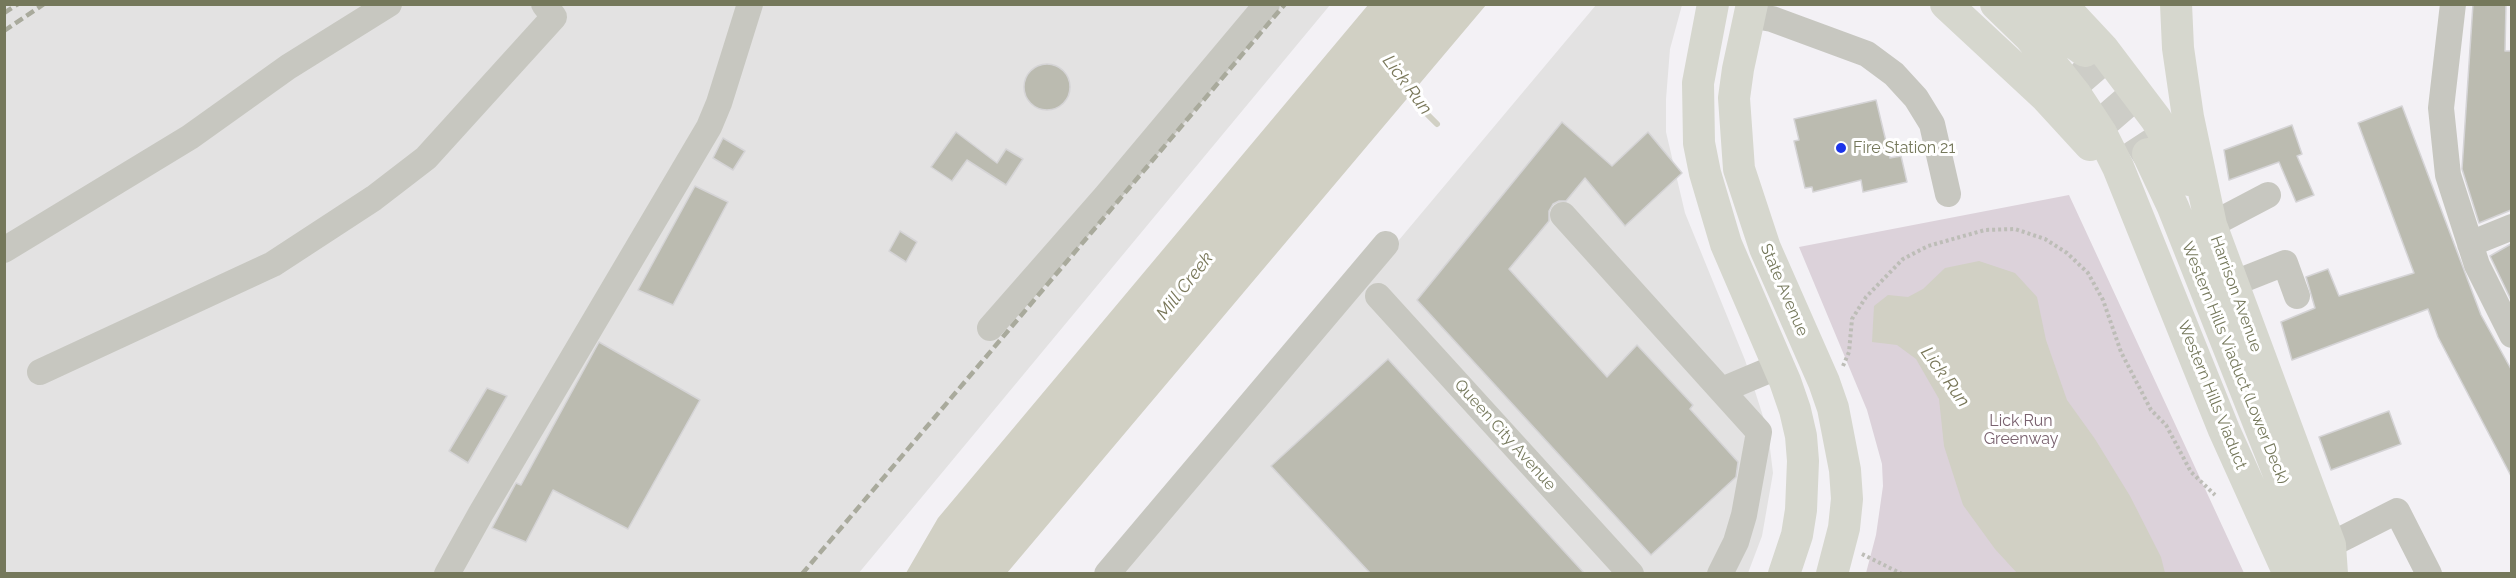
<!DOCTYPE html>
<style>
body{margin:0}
#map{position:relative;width:2516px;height:578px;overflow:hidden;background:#f3f1f5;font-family:Raleway,sans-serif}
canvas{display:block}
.frame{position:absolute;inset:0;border:6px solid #75785b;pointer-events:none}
</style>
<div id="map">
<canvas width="2516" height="578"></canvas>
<div class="frame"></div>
</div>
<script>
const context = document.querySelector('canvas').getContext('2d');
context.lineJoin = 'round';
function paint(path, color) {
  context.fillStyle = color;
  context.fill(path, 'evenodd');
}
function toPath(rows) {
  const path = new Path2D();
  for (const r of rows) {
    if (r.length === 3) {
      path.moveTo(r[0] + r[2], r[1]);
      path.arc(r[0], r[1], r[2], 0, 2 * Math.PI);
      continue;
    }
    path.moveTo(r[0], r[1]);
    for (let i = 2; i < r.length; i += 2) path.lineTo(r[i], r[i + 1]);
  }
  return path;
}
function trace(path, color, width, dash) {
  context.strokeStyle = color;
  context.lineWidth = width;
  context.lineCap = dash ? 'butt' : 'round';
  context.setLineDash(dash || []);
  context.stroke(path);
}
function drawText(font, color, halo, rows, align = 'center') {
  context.font = font + ' Raleway,sans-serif';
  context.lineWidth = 6;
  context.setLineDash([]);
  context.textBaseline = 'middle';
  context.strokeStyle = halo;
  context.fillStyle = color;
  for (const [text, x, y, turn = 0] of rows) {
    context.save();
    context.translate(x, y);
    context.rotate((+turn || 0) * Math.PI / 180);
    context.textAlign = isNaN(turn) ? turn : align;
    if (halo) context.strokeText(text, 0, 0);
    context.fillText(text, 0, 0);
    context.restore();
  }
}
const built = toPath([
 [4,5,1330,5,858,574,5,573],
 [1596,5,1682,5,1670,49,1666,99,1666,132,1685,213,1745,360,1768,432,1773,473,1762,536,1748,573,1119,574]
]);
const green = toPath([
 [2069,195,2244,573,1866,573,1876,535,1883,486,1882,464,1867,410,1799,247]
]);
const water = toPath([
 [1368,5,1486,5,1007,573,906,573,938,518],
 [1979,261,2015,273,2037,297,2046,340,2067,400,2095,439,2130,496,2161,557,2165,573,2017,573,1995,549,1963,505,1944,446,1939,399,1916,359,1897,345,1872,342,1874,306,1888,295,1908,297,1923,289,1945,268]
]);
const stream = toPath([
 [1407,87,1422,109,1437,124]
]);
const building = toPath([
 [2473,4,2506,4,2505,51,2511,51,2511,210,2479,223,2462,169,2473,4],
 [1047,87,23],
 [1876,100,1890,158,1901,156,1907,182,1863,192,1861,180,1813,192,1812,187,1805,188,1794,141,1799,140,1794,119,1876,100],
 [2402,106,2481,315,2511,369,2511,476,2438,337,2428,309,2292,360,2281,322,2315,308,2306,277,2328,269,2339,296,2414,273,2358,123,2402,106],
 [1562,122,1612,166,1648,132,1682,173,1625,226,1585,178,1566,201,1559,201,1553,204,1549,211,1549,221,1509,269,1607,377,1637,345,1693,405,1690,409,1738,462,1736,477,1651,555,1417,300,1562,122],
 [2292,125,2302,154,2297,156,2314,195,2296,202,2279,162,2229,180,2224,150,2292,125],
 [956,132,997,163,1006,149,1023,159,1006,185,967,160,952,181,931,167,956,132],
 [723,138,745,151,733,170,713,158,723,138],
 [695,186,728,202,673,305,638,290,695,186],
 [900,231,917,242,906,262,889,251,900,231],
 [2511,244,2511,300,2490,256,2511,244],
 [599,342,700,400,628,529,553,490,526,542,492,528,516,483,521,485,599,342],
 [1388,359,1584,573,1370,573,1271,466,1388,359],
 [487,388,507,396,468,463,449,451,487,388],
 [2389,411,2401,444,2331,470,2319,437,2389,411]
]);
const majorTunnel = toPath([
 [2037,32,2080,70,2133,131,2148,154]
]);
const path = toPath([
 [1843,366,1849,352,1852,319,1866,297,1903,259,1928,246,1985,230,2015,229,2045,239,2067,253,2088,273,2103,300,2121,352,2151,410,2166,425,2191,472,2215,495],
 [1862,554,1902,574]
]);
const minor = toPath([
 [2453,4,2441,108,2448,175,2477,265,2512,335],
 [1749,15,1772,19,1867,54,1894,74,1916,98,1932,124,1948,194],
 [1563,215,1759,432,1744,515,1736,542,1720,574],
 [2211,225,2268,195],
 [2470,244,2512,227],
 [4,250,190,137,288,67,389,4],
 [2232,284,2285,263,2297,296],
 [1378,296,1631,574],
 [990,328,1105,197,1267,4],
 [40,372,273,264,374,198,426,158,554,17,544,4],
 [1722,390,1779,366],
 [2330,545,2397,511,2429,574],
 [447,574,481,513,709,127,719,103,750,4],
 [1107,574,1386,244]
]);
const major = toPath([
 [1713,4,1698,83,1699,143,1705,173,1726,244,1785,381,1795,410,1801,436,1803,461,1801,510,1797,535,1784,574],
 [1752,4,1738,69,1734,98,1739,169,1765,248,1824,382,1833,408,1845,470,1847,499,1844,528,1832,574],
 [1946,4,2045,96,2090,145],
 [1996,4,2030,37,2076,95,2101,133,2118,167,2224,430,2289,574],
 [2019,4,2085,51],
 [2061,4,2103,49,2156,119,2190,180],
 [2176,4,2178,48,2188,117,2211,225,2330,545,2332,574],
 [2148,154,2173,207,2317,570]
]);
const rail = toPath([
 [4,13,18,4],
 [4,31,44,4],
 [802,574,1285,4]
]);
const markers = [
 [1841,148,6,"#1c34e9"]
];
const poiNames = [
 ["Fire Station 21",1853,148]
];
const streetNames = [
 ["State Avenue",1784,290,67],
 ["Harrison Avenue",2236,294,70],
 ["Western Hills Viaduct (Lower Deck)",2235,363,68],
 ["Western Hills Viaduct",2212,395,68],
 ["Queen City Avenue",1505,435,48]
];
const parkNames = [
 ["Lick Run",2021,421],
 ["Greenway",2021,439]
];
const waterNames = [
 ["Lick Run",1407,85,53],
 ["Mill Creek",1185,286,-52],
 ["Lick Run",1945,377,54]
];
paint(built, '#e3e2e2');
paint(green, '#dcd2da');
paint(water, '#d1d0c4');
trace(stream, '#d1d0c4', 6);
paint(building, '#bbbbb0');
trace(building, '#d5d4d6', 1.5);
trace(majorTunnel, '#cdcdc7', 32, [32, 16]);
trace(path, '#bdbdb7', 4, [3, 3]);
trace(minor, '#c7c7c0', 26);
trace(major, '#d6d7ce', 32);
trace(rail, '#a9aa9c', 4.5, [9, 4.5]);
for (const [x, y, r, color] of markers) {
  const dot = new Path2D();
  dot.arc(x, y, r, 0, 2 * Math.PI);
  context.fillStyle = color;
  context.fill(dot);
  trace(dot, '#fff', 2);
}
drawText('16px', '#75785b', '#fff', poiNames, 'left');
drawText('16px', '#75785b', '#fff', streetNames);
drawText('16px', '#7a626f', '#fff', parkNames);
drawText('italic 18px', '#797759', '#fff', waterNames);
</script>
